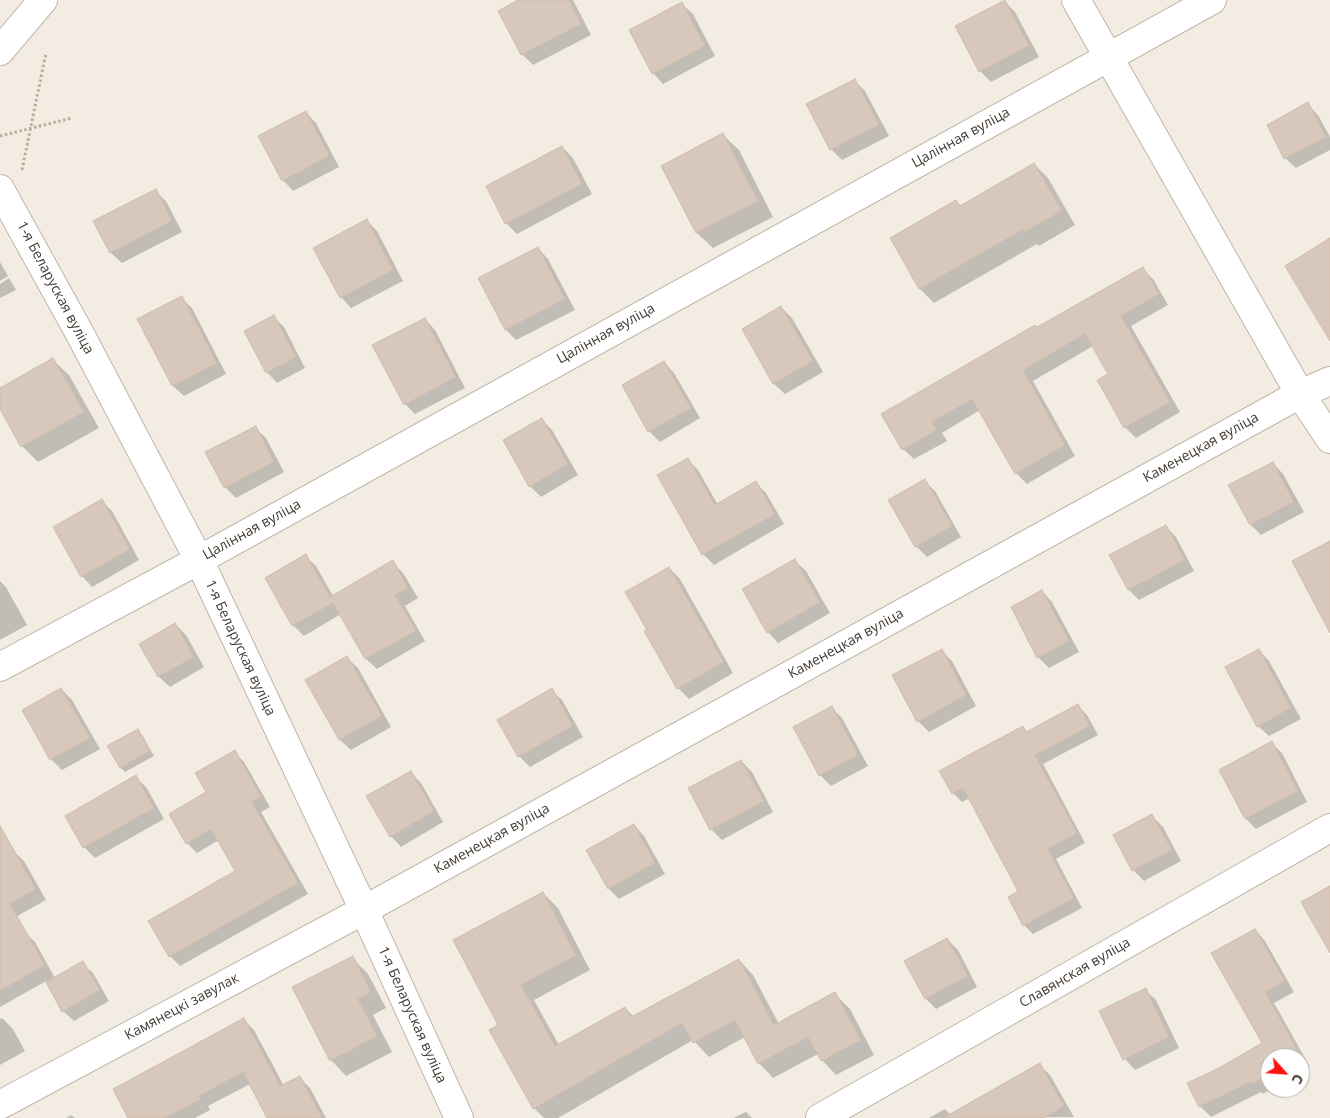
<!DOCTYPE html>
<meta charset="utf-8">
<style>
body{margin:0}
#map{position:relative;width:1330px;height:1118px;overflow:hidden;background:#f2ece3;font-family:"Open Sans",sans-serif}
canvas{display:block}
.north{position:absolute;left:1260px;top:1048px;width:50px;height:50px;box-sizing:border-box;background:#fff;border:1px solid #b4b1ad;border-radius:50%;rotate:116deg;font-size:14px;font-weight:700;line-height:20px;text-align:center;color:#443b33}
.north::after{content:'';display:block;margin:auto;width:18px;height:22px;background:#ff110d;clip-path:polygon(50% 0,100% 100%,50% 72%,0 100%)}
</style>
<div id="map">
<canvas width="1330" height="1118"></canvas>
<div class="north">С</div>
</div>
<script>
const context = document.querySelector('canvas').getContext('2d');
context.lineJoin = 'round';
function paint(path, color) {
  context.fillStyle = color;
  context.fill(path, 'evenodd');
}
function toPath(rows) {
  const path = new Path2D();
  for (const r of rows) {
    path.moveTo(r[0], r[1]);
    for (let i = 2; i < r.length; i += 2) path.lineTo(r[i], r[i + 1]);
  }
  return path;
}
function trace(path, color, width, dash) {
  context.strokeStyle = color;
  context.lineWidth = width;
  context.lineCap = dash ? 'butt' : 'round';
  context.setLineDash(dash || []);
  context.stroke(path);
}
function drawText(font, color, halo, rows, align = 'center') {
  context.font = font + ' "Open Sans",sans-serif';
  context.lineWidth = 4;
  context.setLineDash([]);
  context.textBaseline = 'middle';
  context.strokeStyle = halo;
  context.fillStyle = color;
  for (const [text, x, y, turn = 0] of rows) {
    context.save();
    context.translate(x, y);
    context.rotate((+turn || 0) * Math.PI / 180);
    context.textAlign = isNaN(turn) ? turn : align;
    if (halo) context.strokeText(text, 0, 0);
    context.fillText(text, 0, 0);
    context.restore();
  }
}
const shadow = toPath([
 [521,0,573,0,591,35,533,65,522,54],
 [1004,1,1015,12,1039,57,991,82,980,71,956,26],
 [682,4,693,14,715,56,663,84,653,73],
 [854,80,865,91,889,136,842,160,831,149,808,105],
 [1307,104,1318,115,1330,137,1330,150,1296,168,1285,158],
 [305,112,316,123,339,167,293,191,283,180],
 [723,135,739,150,773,217,713,248,697,233,662,166],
 [562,147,573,158,592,194,517,234,506,223],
 [1034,164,1048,178,1075,225,1039,246,1037,244,934,303,920,289,892,238,956,202,961,207],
 [155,191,166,201,182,232,122,263,111,253,95,222],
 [367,221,377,231,403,281,351,308,341,297],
 [538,248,548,259,575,310,516,340,506,330,479,279],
 [0,262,8,276,0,281],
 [1143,269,1153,279,1168,305,1131,326,1180,412,1136,438,1125,427,1109,374,1093,346,1033,381,1075,456,1027,484,1016,473,980,410,942,433,947,441,914,459,903,449,883,414],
 [9,278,16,290,0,298,0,284],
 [181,298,192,308,226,374,184,396,173,386,139,320],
 [781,307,792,318,823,372,785,394,774,384,743,329],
 [274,317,284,327,305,368,277,383,267,372],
 [425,319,435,330,465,388,415,414,405,404],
 [53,360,69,375,99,428,38,462,22,446,0,406,0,390],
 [664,362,674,373,700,418,660,442,649,431,623,386],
 [542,420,552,430,578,475,541,497,530,486,504,441],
 [255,428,266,438,284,472,236,498,225,487],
 [687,459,698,470,718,505,756,483,766,493,784,524,714,565,703,554],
 [1273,463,1283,474,1304,512,1261,535,1251,525,1230,486],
 [924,481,935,491,961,537,927,557,916,546],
 [102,501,112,511,139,560,92,587,82,576],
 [1165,526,1176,537,1194,571,1139,600,1129,590,1111,555],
 [305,556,316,566,333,596,392,562,403,573,418,598,405,606,425,641,377,669,366,659,341,614,304,636,293,625],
 [795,561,806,571,830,613,778,643,768,632],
 [669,568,680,579,733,673,689,699,678,688,646,632,649,630],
 [0,581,6,587,27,625,0,640],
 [1042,591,1052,602,1079,652,1049,668,1038,657],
 [175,624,186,635,204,667,170,687,159,677,140,644],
 [941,650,952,661,976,706,929,732,918,721],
 [1259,650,1269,661,1301,719,1269,736,1258,726],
 [347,658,358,668,391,727,351,750,340,740,307,681],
 [61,689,72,700,100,749,62,770,52,760,24,711],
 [551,690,562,700,583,737,530,767,519,756],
 [1078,706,1087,715,1098,735,1043,764,1085,843,1056,859,1082,908,1033,934,1024,925,1020,891,970,798,962,802,953,793,1023,727,1027,732],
 [832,708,842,718,868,766,831,786,820,775,795,727],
 [137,730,142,735,154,756,125,772,120,767],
 [1271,743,1282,753,1307,802,1256,829,1246,819,1220,770],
 [234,752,244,762,270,807,261,812,308,894,180,966,170,956,237,872,219,840,197,853,187,843,208,793],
 [741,761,752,772,773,812,722,840,711,829,690,789],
 [410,772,421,783,443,822,401,847,391,836],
 [135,777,146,787,164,819,95,858,84,847,67,816],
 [1152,816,1163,827,1181,861,1144,881,1133,870],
 [634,825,644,836,665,874,619,899,609,889],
 [13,851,24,861,46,900,10,920,0,910,0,858],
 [543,893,558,908,590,970,534,1000,559,1045,625,1008,634,1017,739,960,753,975,779,1024,835,994,850,1009,874,1055,836,1075,822,1060,818,1054,773,1078,759,1063,745,1037,709,1057,693,1040,558,1118,544,1118,534,1108,491,1031,499,1026],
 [1255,930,1265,941,1294,992,1274,1003,1310,1067,1300,1073,1300,1058,1270,1058,1270,1088,1273,1088,1263,1094,1261,1092,1211,1117,1200,1106,1264,1043],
 [24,932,35,942,55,978,82,963,93,973,109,1001,74,1021,63,1011,46,981,0,1007,0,946],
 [947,939,958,950,977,987,936,1009,926,999],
 [352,958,368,974,386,1008,373,1015,392,1052,346,1076,331,1060],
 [1145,990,1156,1000,1179,1048,1135,1070,1125,1059],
 [2,1018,13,1029,25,1051,0,1065,0,1019],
 [243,1019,254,1030,284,1086,300,1078,310,1088,326,1118,269,1118,250,1084,208,1106,210,1110,195,1118,130,1118],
 [1039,1065,1050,1075,1074,1117,929,1118,945,1109,951,1115],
 [746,1112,752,1118,733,1118],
 [71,1115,75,1118,66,1118]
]);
const building = toPath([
 [518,0,569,0,581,24,521,55,498,11,518,0],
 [1005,0,1029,46,979,72,955,26,1005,0],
 [682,2,705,46,652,74,629,30,682,2],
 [855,79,879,125,830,150,806,104,855,79],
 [1308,102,1326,137,1284,159,1267,125,1308,102],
 [306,111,329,156,282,181,258,136,306,111],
 [723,133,758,201,696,233,661,166,723,133],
 [562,146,582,184,505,224,486,186,562,146],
 [1034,163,1062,211,1024,232,1022,230,919,289,890,238,956,200,960,206,1034,163],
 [156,189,172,221,110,253,93,221,156,189],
 [367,219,393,270,340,298,313,248,367,219],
 [1330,238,1330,341,1285,266,1330,238],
 [538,247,565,299,505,330,478,278,538,247],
 [1143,267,1159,294,1121,316,1170,402,1124,428,1097,380,1108,374,1085,334,1023,370,1065,445,1015,474,972,399,932,422,937,430,902,450,881,414,1035,325,1037,327,1143,267],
 [182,296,217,363,172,386,137,319,182,296],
 [781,306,813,361,773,384,742,329,781,306],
 [274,315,296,357,266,373,244,331,274,315],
 [425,318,456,377,404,405,372,345,425,318],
 [53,358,84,412,21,447,0,409,0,388,53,358],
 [664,361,691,408,648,432,622,385,664,361],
 [542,418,568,464,529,487,503,440,542,418],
 [256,426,274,462,224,488,205,452,256,426],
 [688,458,715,505,756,481,775,514,702,555,657,475,688,458],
 [1273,462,1294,502,1250,525,1228,485,1273,462],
 [925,479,952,526,915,547,888,500,925,479],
 [102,499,130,549,81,577,53,527,102,499],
 [1166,525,1185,560,1128,590,1109,555,1166,525],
 [1330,541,1330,633,1292,561,1330,541],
 [306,554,330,597,393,560,408,588,395,595,416,631,365,659,333,603,292,626,265,578,306,554],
 [795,559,820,602,767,633,742,589,795,559],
 [669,567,724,662,677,689,644,631,647,630,625,592,669,567],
 [1042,590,1069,641,1037,658,1011,607,1042,590],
 [175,623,194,657,158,677,139,644,175,623],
 [942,649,966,695,917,722,892,675,942,649],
 [1259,649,1291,708,1257,727,1225,667,1259,649],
 [347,656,382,716,339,740,305,680,347,656],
 [61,688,90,738,50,760,22,710,61,688],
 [552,688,573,726,518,757,497,720,552,688],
 [1078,704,1090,726,1035,755,1077,833,1048,849,1074,898,1023,926,1008,897,1018,891,963,788,952,794,939,771,1023,726,1026,732,1078,704],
 [832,706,858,755,819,776,793,727,832,706],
 [138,729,150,751,120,768,107,746,138,729],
 [1272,741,1298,791,1245,819,1219,770,1272,741],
 [235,750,261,797,252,802,298,883,169,957,148,921,235,871,211,829,186,844,169,814,206,792,195,773,235,750],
 [741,760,764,801,710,830,688,788,741,760],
 [411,771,434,811,390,837,366,796,411,771],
 [136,775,154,808,83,848,65,816,136,775],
 [1152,814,1172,850,1132,871,1113,835,1152,814],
 [634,824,655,863,608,889,586,850,634,824],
 [0,826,36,889,10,904,45,965,0,991,0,826],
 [1330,886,1330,953,1301,902,1330,886],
 [543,892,576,955,521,985,555,1046,625,1007,631,1017,739,959,774,1025,835,992,861,1040,821,1061,808,1037,758,1064,735,1020,693,1043,682,1023,533,1109,489,1030,498,1025,453,940,543,892],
 [1255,929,1285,981,1265,992,1302,1058,1271,1058,1270,1056,1270,1074,1252,1084,1250,1082,1199,1107,1187,1083,1217,1069,1262,1043,1211,953,1255,929],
 [947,938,968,976,925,999,904,961,947,938],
 [353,956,371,992,358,999,377,1036,330,1061,292,987,353,956],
 [83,961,100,990,62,1012,46,982,83,961],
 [1146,988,1169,1037,1123,1060,1099,1011,1146,988],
 [244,1018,280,1086,300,1076,322,1118,267,1118,243,1072,199,1096,201,1099,165,1118,128,1118,113,1089,244,1018],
 [1040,1063,1064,1106,1044,1118,943,1118,1040,1063]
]);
const path = toPath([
 [0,136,72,118],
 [22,170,46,53]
]);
const minor = toPath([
 [1076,0,1300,394,1330,439],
 [0,51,43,0],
 [0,189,80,334,199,560,364,910,459,1118],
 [0,667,199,560,1212,0],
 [0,1105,364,910,1300,394,1330,381],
 [820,1118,1330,828]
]);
const streetNames = [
 ["Цалінная вуліца",961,138,-29],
 ["1-я Беларуская вуліца",55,288,62],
 ["Цалінная вуліца",606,334,-29],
 ["Каменецкая вуліца",1201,448,-29],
 ["Цалінная вуліца",252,530,-29],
 ["Каменецкая вуліца",846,644,-29],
 ["1-я Беларуская вуліца",240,648,65],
 ["Каменецкая вуліца",492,839,-29],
 ["Славянская вуліца",1075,973,-30],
 ["Камянецкі завулак",182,1007,-28],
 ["1-я Беларуская вуліца",412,1015,66]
];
paint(shadow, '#0003');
paint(building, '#d7c8bb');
trace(building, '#cfbcab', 1);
trace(minor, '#c1b5a9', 30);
trace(path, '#c0ac96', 3, [2.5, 2.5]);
trace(minor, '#fff', 28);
drawText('14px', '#443b33', '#fff', streetNames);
</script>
